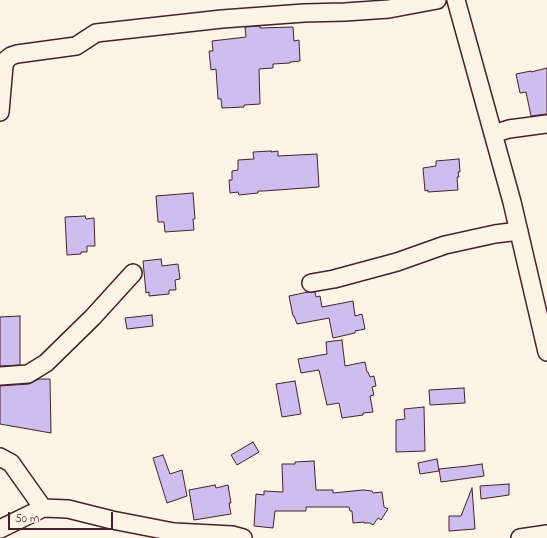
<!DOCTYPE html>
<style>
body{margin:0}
#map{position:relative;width:547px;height:538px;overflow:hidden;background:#fcf5e5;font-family:"Indie Flower",sans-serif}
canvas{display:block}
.scale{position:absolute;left:8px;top:512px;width:105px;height:18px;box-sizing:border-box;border:2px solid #4a1f2b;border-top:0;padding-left:5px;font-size:12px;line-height:14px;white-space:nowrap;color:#4a1f2b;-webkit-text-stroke:3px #fcf5e5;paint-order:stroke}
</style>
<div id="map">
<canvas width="547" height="538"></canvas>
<div class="scale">50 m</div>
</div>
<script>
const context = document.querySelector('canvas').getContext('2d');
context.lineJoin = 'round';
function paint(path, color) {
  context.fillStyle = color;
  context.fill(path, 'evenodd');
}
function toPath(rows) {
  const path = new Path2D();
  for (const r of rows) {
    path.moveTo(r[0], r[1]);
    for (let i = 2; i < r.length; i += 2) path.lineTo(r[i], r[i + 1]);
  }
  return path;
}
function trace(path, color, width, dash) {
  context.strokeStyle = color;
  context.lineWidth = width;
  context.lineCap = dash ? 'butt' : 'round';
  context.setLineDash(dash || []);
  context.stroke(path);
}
const building = toPath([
 [260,26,260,28,293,27,294,41,299,40,300,61,290,62,290,63,273,64,273,68,259,69,260,104,244,105,244,107,222,108,221,99,218,99,216,69,211,70,209,51,213,51,212,41,246,37,245,27,260,26],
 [547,68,547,114,531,116,526,92,520,93,516,74,531,71,531,72,547,68],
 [271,151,271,152,278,151,278,156,317,154,319,187,264,191,258,191,258,193,239,195,238,192,230,193,229,180,232,180,232,171,238,170,238,160,254,159,253,152,271,151],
 [459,159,460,172,458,172,459,177,457,177,458,190,428,192,428,190,425,191,423,168,436,166,436,161,459,159],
 [193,193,195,219,193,219,194,230,165,232,164,222,158,222,156,196,193,193],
 [85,216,86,219,94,218,95,246,87,246,87,252,81,252,81,254,67,255,65,217,85,216],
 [161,259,162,266,178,264,180,279,175,280,176,290,169,290,169,294,149,296,149,292,146,293,143,261,161,259],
 [308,292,315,292,316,297,320,296,322,307,353,301,355,316,362,314,365,329,355,331,355,333,333,338,329,318,297,324,294,316,293,316,289,296,308,292],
 [152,315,153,326,127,329,125,318,152,315],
 [20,316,20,365,0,366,0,317,20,316],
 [342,340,345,366,365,362,367,372,368,372,370,377,374,376,376,386,372,387,374,395,370,396,373,412,363,413,363,415,342,418,339,403,327,405,319,370,301,373,298,359,327,354,326,342,342,340],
 [39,379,50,379,51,433,0,424,0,386,29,384,39,379],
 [295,381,301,414,282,417,276,384,295,381],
 [464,388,465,403,430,405,429,390,464,388],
 [424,407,425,451,396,452,396,420,405,419,404,409,424,407],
 [253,442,259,452,237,465,231,455,253,442],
 [163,455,170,474,182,470,187,496,167,503,153,458,163,455],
 [437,459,439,471,420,474,418,463,437,459],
 [314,461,316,490,333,490,333,493,363,490,372,491,373,493,382,492,384,507,388,509,381,520,378,518,373,525,370,523,364,523,364,522,353,523,352,511,350,511,349,507,306,507,306,511,275,511,273,528,254,526,256,494,264,495,264,491,283,492,282,464,295,464,295,462,314,461],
 [482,464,484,476,441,482,439,469,468,466,482,464],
 [509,484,509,495,481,499,480,486,509,484],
 [215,485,216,488,228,485,231,503,229,503,231,514,194,520,189,490,215,485],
 [472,488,475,529,449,531,449,516,461,516,472,488]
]);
const minor = toPath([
 [456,0,512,202,547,352],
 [0,112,4,66,6,60,11,56,17,54,76,46,96,33,222,19,304,13,345,12,389,9,437,0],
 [493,134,509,129,547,124],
 [311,283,334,279,397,262,445,245,495,234,519,231],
 [0,376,28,374,46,363,93,317,133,273],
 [0,457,11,463,43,508,68,509,112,520,174,532],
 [0,529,43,508],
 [172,538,174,532,232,535,243,538],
 [520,538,547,534]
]);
paint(building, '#cebeef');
trace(building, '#4a1f2b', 1);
trace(minor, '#4a1f2b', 20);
trace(minor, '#fcf5e5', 17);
</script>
